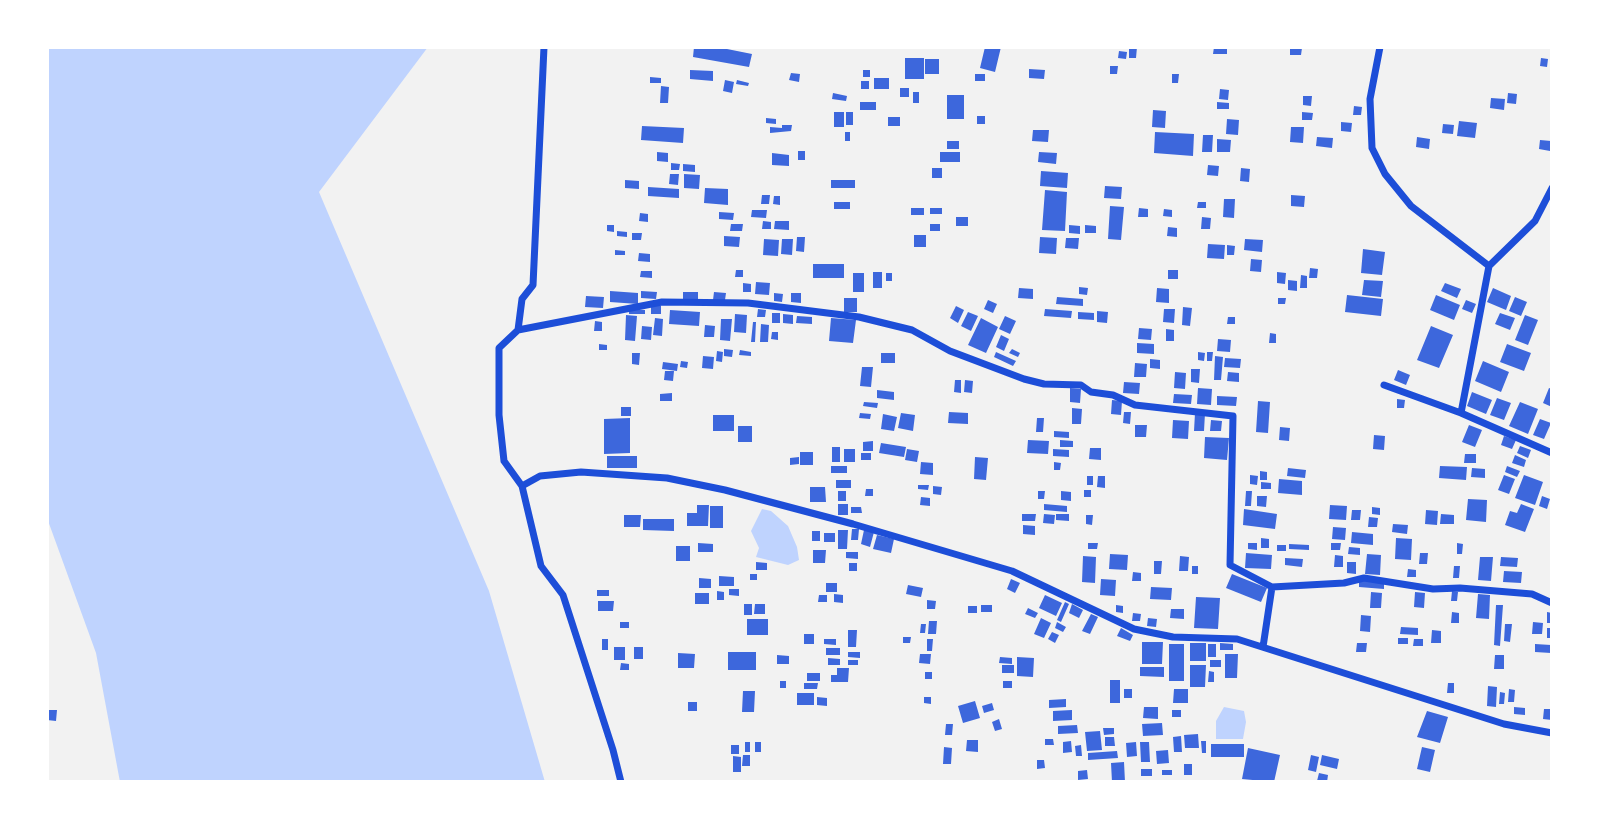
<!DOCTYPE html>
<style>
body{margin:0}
#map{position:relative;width:1599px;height:829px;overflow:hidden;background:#f2f2f2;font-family:"Titillium Web",sans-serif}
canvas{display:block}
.frame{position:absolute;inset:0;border:49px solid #fff;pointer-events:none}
</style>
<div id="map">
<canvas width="1599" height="829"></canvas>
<div class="frame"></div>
</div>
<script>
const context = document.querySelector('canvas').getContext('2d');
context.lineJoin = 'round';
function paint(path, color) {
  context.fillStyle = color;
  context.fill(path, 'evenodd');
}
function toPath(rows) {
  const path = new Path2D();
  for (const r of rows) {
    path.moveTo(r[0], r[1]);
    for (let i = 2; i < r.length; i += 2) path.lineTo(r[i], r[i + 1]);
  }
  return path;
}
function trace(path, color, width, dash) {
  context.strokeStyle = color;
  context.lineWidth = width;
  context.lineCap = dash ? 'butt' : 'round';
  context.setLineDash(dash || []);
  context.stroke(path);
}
const water = toPath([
 [47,47,428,47,319,192,489,591,545,782,120,782,96,653,47,518],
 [762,509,771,511,788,526,797,547,799,560,788,565,756,557,759,548,751,531],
 [1224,707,1244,711,1246,722,1243,739,1216,739,1216,721]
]);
const building = toPath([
 [694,47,717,47,752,54,749,67,693,57],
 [985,47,1001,47,995,72,980,68],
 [1129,47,1137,47,1136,58,1129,58],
 [1214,47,1227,47,1227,54,1213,54],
 [1290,47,1302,48,1301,55,1290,55],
 [1119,51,1127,52,1126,59,1118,58],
 [905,58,924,58,924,79,905,79],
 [1541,58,1548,59,1547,67,1540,66],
 [925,59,939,59,939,74,925,74],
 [1110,66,1118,66,1117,74,1110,74],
 [1029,69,1045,70,1044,79,1029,78],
 [690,70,713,71,713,81,690,79],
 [863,70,870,70,870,77,863,77],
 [791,73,800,74,799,82,789,80],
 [975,74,985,74,985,81,975,81],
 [1172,74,1179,74,1178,83,1172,83],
 [650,77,661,78,661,83,650,83],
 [874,78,889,78,889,89,874,89],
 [725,80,734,82,732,93,723,91],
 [737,80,749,83,748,86,736,84],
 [861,81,869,81,869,89,861,89],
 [661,86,669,87,668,103,660,103],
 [900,88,909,88,909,97,900,97],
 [1220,89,1229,90,1228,100,1219,99],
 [913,92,919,92,919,103,913,103],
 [833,93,847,96,846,101,832,99],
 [1508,93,1517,94,1516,104,1507,103],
 [947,95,964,95,964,119,947,119],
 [1303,96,1312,96,1311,106,1303,105],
 [1491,98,1505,99,1504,110,1490,108],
 [860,102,876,102,876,110,860,110],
 [1217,102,1229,103,1229,109,1217,109],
 [1354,106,1362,107,1361,115,1353,115],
 [1153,110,1166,111,1165,128,1152,127],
 [834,112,844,112,844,127,834,127],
 [846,112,853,112,853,125,846,125],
 [1302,112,1313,113,1312,120,1302,120],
 [977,116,985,116,985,124,977,124],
 [888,117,900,117,900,126,888,126],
 [766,118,776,119,776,124,766,123],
 [1227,119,1239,120,1238,135,1226,134],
 [1459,121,1477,123,1475,138,1457,136],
 [1341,122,1352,123,1351,132,1341,131],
 [1443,124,1454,125,1453,134,1442,133],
 [782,125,792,125,791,131,770,133,770,127,782,128],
 [642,126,684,128,683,143,641,140],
 [1291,127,1304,127,1303,143,1290,142],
 [1033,130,1049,130,1048,142,1032,141],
 [845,132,850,132,850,141,845,141],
 [1155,132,1194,134,1193,156,1154,153],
 [1203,135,1213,135,1212,152,1202,152],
 [1317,137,1333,138,1332,148,1316,146],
 [1417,137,1430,139,1429,149,1416,147],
 [1217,139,1231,140,1230,152,1217,152],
 [1540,140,1551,141,1550,151,1539,149],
 [947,141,959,141,959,149,947,149],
 [798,151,805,151,805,160,798,160],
 [657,152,668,153,668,162,657,161],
 [940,152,960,152,960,162,940,162],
 [1039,152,1057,153,1056,164,1038,162],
 [772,153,789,155,789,166,772,165],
 [671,163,680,164,679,170,671,170],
 [683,164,695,165,695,172,683,171],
 [1208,165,1219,166,1218,176,1207,175],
 [932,168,942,168,942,178,932,178],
 [1241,168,1250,169,1249,182,1240,181],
 [1041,171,1068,173,1067,188,1040,186],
 [670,174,679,174,678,185,669,184],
 [684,174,700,175,699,189,684,188],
 [625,180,639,181,639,189,625,188],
 [831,180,855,180,855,188,831,188],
 [1105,186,1122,187,1121,199,1104,198],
 [648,187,679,189,679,198,648,196],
 [705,188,728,189,728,205,704,203],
 [1045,190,1067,192,1065,231,1042,230],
 [762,195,770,195,769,204,761,204],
 [1291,195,1305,196,1304,207,1291,206],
 [774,196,780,196,780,205,773,204],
 [1224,199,1235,199,1234,218,1223,217],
 [834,202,850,202,850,209,834,209],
 [1198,202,1206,202,1206,208,1197,208],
 [1110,206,1124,207,1121,240,1108,239],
 [911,208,924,208,924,215,911,215],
 [930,208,942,208,942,214,930,214],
 [1139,208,1148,209,1148,217,1138,217],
 [1164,209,1172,210,1172,217,1163,216],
 [752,210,767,210,766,218,751,217],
 [719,212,734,213,733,220,719,219],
 [640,213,648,214,648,222,639,221],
 [956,217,968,217,968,226,956,226],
 [1202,217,1211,218,1210,229,1201,229],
 [763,221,771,222,771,229,762,229],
 [775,221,789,221,789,230,774,229],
 [731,224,743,224,742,231,730,231],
 [930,224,940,224,940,231,930,231],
 [607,225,614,225,614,232,607,231],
 [1069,225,1080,226,1080,234,1069,233],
 [1085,225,1096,226,1096,233,1085,233],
 [1168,227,1177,228,1177,237,1167,236],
 [617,231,627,232,627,237,617,236],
 [632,233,642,233,641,240,632,240],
 [914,235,926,235,926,247,914,247],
 [724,236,740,237,739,247,724,246],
 [797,237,805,237,804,252,796,251],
 [1040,237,1057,238,1056,254,1039,253],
 [1066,238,1079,238,1078,249,1065,248],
 [764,239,779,240,778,256,763,255],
 [782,239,793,239,792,255,781,254],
 [1245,239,1263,240,1262,252,1244,250],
 [1208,244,1225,245,1224,259,1207,258],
 [1227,245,1235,246,1234,255,1227,255],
 [1363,249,1385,252,1382,275,1361,273],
 [615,250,625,251,625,255,615,255],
 [639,253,650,254,650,262,638,261],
 [1251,259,1262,260,1261,272,1250,271],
 [813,264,844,264,844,278,813,278],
 [1310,268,1318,269,1317,278,1309,278],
 [736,270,743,270,743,277,735,277],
 [1168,270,1178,270,1178,279,1168,279],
 [641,271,652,271,652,278,640,277],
 [873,272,882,272,882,288,873,288],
 [1277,272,1286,273,1285,284,1277,283],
 [853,273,864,273,864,292,853,292],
 [886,273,892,273,892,281,886,281],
 [1301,275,1307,276,1307,288,1300,288],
 [1288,280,1297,281,1297,291,1288,290],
 [1364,280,1383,281,1381,297,1362,295],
 [756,282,770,283,769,295,755,294],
 [743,283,751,284,751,292,743,292],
 [1445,283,1461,289,1457,298,1441,291],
 [1079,287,1088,288,1087,295,1079,294],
 [1019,288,1033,289,1033,299,1018,298],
 [1157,288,1169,289,1169,303,1156,302],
 [1493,288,1511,296,1506,310,1487,302],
 [610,291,638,293,638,304,610,302],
 [641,291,657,292,656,299,641,298],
 [683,292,698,292,698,301,683,300],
 [714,292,726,293,725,300,713,300],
 [774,293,783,294,782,302,774,301],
 [791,293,801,293,801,303,791,302],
 [1347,295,1383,299,1381,316,1345,312],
 [1436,295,1460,305,1454,320,1430,310],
 [586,296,604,297,603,308,585,307],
 [1057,297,1083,299,1083,306,1056,304],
 [1515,297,1527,302,1521,316,1509,311],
 [844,298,857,298,857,312,844,312],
 [1278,298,1286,298,1285,304,1278,304],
 [988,300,997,304,993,313,984,309],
 [1466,300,1476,304,1472,313,1462,309],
 [651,305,661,306,661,314,651,314],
 [956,306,964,310,958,323,950,318],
 [1183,307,1192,308,1190,326,1182,325],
 [629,309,645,310,645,314,629,314],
 [758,309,766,310,765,317,757,317],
 [1045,309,1072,311,1071,318,1044,316],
 [1164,309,1175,309,1174,323,1163,322],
 [670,310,700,312,699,326,669,324],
 [1097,311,1108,312,1107,323,1097,322],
 [968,312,978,316,971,331,961,326],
 [1078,312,1094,313,1094,320,1078,319],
 [772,313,780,313,780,323,772,323],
 [1500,313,1515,318,1510,330,1495,324],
 [735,314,747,315,746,333,734,332],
 [783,314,793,315,793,324,783,323],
 [626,315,637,316,635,341,625,340],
 [1525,315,1538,320,1528,345,1515,340],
 [797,316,812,317,812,324,796,323],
 [1005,316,1016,321,1010,334,999,329],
 [1228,317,1235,317,1235,324,1227,324],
 [655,318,663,319,662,336,653,335],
 [831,318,856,320,853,343,829,341],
 [981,318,998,327,986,353,968,345],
 [721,319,732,319,730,341,720,340],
 [595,321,602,322,602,331,594,331],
 [753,322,756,322,755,342,751,342],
 [761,324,769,325,768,342,760,342],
 [705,325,715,326,714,337,704,337],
 [642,326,652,327,651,340,641,339],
 [1431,326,1453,335,1439,368,1417,360],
 [1139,328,1152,329,1151,340,1138,339],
 [1166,329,1174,330,1174,341,1166,341],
 [772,332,778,332,778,340,771,339],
 [1270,333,1276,334,1276,343,1269,343],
 [1001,335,1009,339,1004,351,996,347],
 [1218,339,1231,340,1230,352,1217,351],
 [1137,343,1154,344,1154,354,1137,353],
 [599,344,607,345,607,350,599,350],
 [1507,344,1531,353,1524,371,1500,362],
 [724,349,733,350,732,357,724,356],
 [1012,349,1020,353,1018,357,1009,353],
 [740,350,751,352,751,356,739,355],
 [717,351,723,352,722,362,716,361],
 [996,352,1016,361,1013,366,994,357],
 [1198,352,1205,353,1204,361,1198,360],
 [1207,352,1213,352,1212,361,1207,361],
 [632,353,640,353,639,365,632,364],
 [881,353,895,353,895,363,881,363],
 [703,356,714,357,713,369,702,368],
 [1215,356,1223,357,1221,380,1214,380],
 [1225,358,1241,359,1240,368,1224,367],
 [1150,359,1160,360,1160,369,1150,368],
 [681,361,688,362,687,368,680,367],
 [1483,361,1509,372,1501,392,1475,381],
 [663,362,678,364,677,371,662,369],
 [1135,363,1147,364,1146,377,1134,377],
 [862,367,873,367,871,387,860,386],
 [1191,369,1200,369,1199,383,1191,382],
 [1398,370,1410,375,1406,385,1394,380],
 [665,371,674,371,673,381,664,380],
 [1175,372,1186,373,1185,389,1174,388],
 [1228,372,1239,373,1239,382,1227,381],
 [955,380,961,380,961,393,954,392],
 [965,380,973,381,972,393,964,392],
 [1124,382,1140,383,1139,394,1123,393],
 [1070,388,1081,389,1080,403,1070,402],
 [1198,388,1212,389,1211,405,1197,404],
 [1549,388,1552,389,1552,407,1543,403],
 [877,390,894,392,894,400,877,398],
 [1472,392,1492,400,1486,414,1467,406],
 [672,393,672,401,660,401,660,394],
 [1174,394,1192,395,1191,404,1173,403],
 [1217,396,1237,397,1236,406,1217,405],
 [1497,398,1511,403,1504,420,1490,415],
 [1397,399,1405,400,1404,408,1397,408],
 [1112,400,1122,401,1121,415,1111,414],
 [1258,401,1270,402,1268,433,1256,432],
 [864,402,878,403,877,408,863,406],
 [1520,402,1538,409,1528,434,1509,426],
 [621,407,631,407,631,416,621,416],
 [1072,408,1082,409,1081,424,1072,424],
 [949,412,968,413,968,424,948,423],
 [1124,412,1131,412,1130,424,1123,423],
 [860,413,871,414,870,419,859,418],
 [901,413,915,415,913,431,898,428],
 [1195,413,1205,413,1204,431,1194,431],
 [883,414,897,417,894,431,881,429],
 [713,415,734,415,734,431,713,431],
 [630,418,630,453,604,454,604,419],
 [1037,418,1044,418,1043,432,1036,432],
 [1540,419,1551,423,1544,439,1533,435],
 [1173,420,1189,421,1188,439,1172,438],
 [1211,420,1222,421,1221,431,1210,431],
 [1135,425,1147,425,1146,437,1135,437],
 [1469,425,1482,430,1475,447,1462,442],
 [738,426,752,426,752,442,738,442],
 [1280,427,1290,428,1289,441,1279,440],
 [1054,431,1069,432,1069,438,1054,437],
 [1374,435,1385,436,1384,450,1373,449],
 [1504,436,1516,440,1512,449,1501,445],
 [1205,437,1229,438,1227,460,1204,458],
 [1028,440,1049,441,1048,454,1027,453],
 [1060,440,1073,441,1073,447,1060,447],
 [873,441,873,451,863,451,863,442],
 [881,443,906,447,904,457,879,453],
 [1520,446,1531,450,1528,458,1517,453],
 [832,447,840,447,840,462,832,462],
 [1090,448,1101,448,1101,460,1089,459],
 [844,449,855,449,855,462,844,462],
 [907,449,919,451,917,462,905,460],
 [1053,449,1069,450,1069,457,1053,456],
 [800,452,813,452,813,465,800,465],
 [861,453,871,453,871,460,861,460],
 [1465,454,1476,454,1476,463,1464,463],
 [1515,455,1526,460,1524,467,1512,463],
 [607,456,637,456,637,468,607,468],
 [799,457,799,464,790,465,790,458],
 [975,457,988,458,986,480,974,479],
 [921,462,933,463,933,475,920,474],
 [1054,462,1061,463,1060,470,1054,470],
 [831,466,847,466,847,473,831,473],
 [1440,466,1467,467,1466,480,1439,478],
 [1507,466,1520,471,1517,477,1505,472],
 [1288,468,1306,470,1305,478,1287,476],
 [1472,468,1485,469,1485,478,1471,477],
 [1260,471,1267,472,1267,480,1260,480],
 [1250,475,1258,476,1257,485,1250,484],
 [1504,475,1515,479,1509,494,1498,490],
 [1524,475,1543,482,1535,505,1515,498],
 [1087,476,1093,476,1093,485,1087,485],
 [1098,476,1105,476,1105,488,1097,487],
 [1279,479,1302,481,1302,495,1278,493],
 [836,480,851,480,851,488,836,488],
 [1261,482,1271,483,1271,489,1261,489],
 [918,485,929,485,928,490,918,489],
 [933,486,942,487,941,495,933,494],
 [810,487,825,487,826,502,810,502],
 [866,489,873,489,873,496,865,496],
 [1084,490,1091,490,1091,497,1084,497],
 [838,491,846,491,846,501,838,501],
 [1038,491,1045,491,1044,499,1038,499],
 [1061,491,1071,492,1071,501,1061,500],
 [1246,491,1252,491,1251,506,1245,506],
 [1257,496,1267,496,1266,507,1257,506],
 [1542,496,1550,499,1547,509,1539,506],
 [921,497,930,498,930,506,920,505],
 [1468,499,1487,500,1486,522,1466,520],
 [838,504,848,504,848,515,838,515],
 [1044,504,1067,506,1067,512,1044,510],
 [1521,504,1534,509,1525,532,1505,525,1510,511,1517,513],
 [697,505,709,505,708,526,687,526,687,513,697,513],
 [1330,505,1347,506,1346,520,1329,519],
 [710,506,723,506,723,528,710,528],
 [851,507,861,507,862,513,851,513],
 [1372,507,1380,508,1380,515,1372,514],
 [1244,509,1277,514,1275,529,1243,525],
 [1352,510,1361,510,1360,520,1351,520],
 [1426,510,1438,511,1437,525,1425,524],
 [1022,514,1036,514,1035,521,1022,521],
 [1044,514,1055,515,1054,524,1043,523],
 [1056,514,1069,514,1069,521,1056,520],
 [1441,514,1454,515,1454,524,1440,524],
 [624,515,641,515,640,527,624,527],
 [1086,515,1093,515,1092,525,1086,524],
 [1369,517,1378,518,1377,527,1368,527],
 [643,519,674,519,674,531,643,530],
 [1393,524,1408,525,1407,534,1392,532],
 [1023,525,1035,526,1035,535,1023,534],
 [1333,527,1346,528,1345,540,1332,539],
 [852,529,859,529,858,540,851,540],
 [838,530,848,530,847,549,838,549],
 [864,530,874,532,870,547,861,544],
 [812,531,820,531,820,541,812,541],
 [1352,532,1373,534,1373,545,1351,543],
 [824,533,835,533,835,542,824,542],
 [877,535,894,539,891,553,873,549],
 [1261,538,1269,539,1269,548,1261,548],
 [1396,538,1412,539,1411,560,1395,559],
 [698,543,713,544,713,552,698,552],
 [1088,543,1098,543,1097,549,1088,549],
 [1248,543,1257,543,1257,550,1248,549],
 [1331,543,1341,543,1340,550,1331,550],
 [1457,543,1463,544,1462,554,1457,554],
 [1289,544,1309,545,1309,550,1289,549],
 [1277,545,1286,545,1286,551,1277,551],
 [676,546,690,546,690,561,676,561],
 [1349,547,1360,548,1360,555,1348,554],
 [813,550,826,550,825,563,813,563],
 [846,552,858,552,858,559,846,558],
 [1246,553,1272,555,1271,569,1245,568],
 [1420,553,1428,553,1427,564,1419,564],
 [1110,554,1128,555,1127,570,1109,569],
 [1367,554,1381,555,1380,575,1365,574],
 [1335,555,1343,556,1343,567,1334,567],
 [1083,556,1096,557,1095,583,1082,582],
 [1180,556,1189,557,1188,571,1179,571],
 [1480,557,1493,557,1491,581,1478,580],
 [1501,557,1518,558,1517,567,1500,566],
 [1285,558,1303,559,1302,567,1285,565],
 [1154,561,1162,561,1161,574,1154,574],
 [756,562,767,563,767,570,756,570],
 [1347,562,1356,562,1356,574,1347,573],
 [849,563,857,563,857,571,849,571],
 [1192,566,1198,566,1198,574,1192,574],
 [1454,566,1460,566,1459,578,1453,578],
 [1408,569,1416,570,1416,577,1407,577],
 [1504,571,1522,572,1521,583,1503,582],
 [1133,572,1141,573,1141,581,1132,581],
 [750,574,757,574,757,580,750,580],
 [1232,574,1267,588,1261,602,1226,588],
 [719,576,734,577,734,586,719,586],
 [699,578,711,579,711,588,699,588],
 [1011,579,1020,583,1015,593,1007,589],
 [1101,579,1116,580,1115,596,1100,595],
 [1359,580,1384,582,1384,589,1359,587],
 [826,583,837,583,837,592,826,592],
 [908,585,923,588,921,597,906,594],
 [1151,587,1172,588,1171,600,1150,599],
 [729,589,739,589,739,596,729,595],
 [597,590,609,590,609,596,597,596],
 [717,591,724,592,724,600,717,600],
 [1452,591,1458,592,1457,601,1451,601],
 [1371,592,1382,593,1381,608,1370,608],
 [1415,592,1425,593,1424,608,1414,607],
 [695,593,709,593,709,604,695,604],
 [834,594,843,595,843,603,834,602],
 [1478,594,1490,595,1489,619,1476,618],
 [819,595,827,595,827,602,818,602],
 [1045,595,1062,603,1056,616,1039,608],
 [1196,597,1220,598,1218,629,1194,628],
 [927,600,936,601,935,609,927,609],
 [598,601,614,601,613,611,598,611],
 [1065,602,1069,604,1061,622,1057,620],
 [744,604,752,604,752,615,744,615],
 [755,604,765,604,765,614,754,614],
 [1072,604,1083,610,1079,618,1069,613],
 [981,605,992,605,992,612,981,612],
 [1116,605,1123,606,1123,613,1116,612],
 [1496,605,1503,605,1500,646,1494,645],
 [968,606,977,606,977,613,968,613],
 [1028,608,1038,613,1035,618,1025,614],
 [1171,609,1184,609,1184,619,1170,618],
 [1452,612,1459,613,1459,623,1451,623],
 [1547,612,1552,613,1552,623,1547,623],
 [1133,613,1141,614,1140,621,1132,621],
 [1091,614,1098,617,1090,634,1082,631],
 [1361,615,1371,616,1370,632,1360,631],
 [1041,618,1051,623,1044,638,1034,634],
 [1148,618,1157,619,1156,627,1147,626],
 [747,619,768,619,768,635,747,635],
 [929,621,937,621,936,634,928,634],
 [620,622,629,622,629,628,620,628],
 [1057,622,1066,627,1063,632,1055,628],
 [1533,622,1543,623,1542,634,1532,634],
 [921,624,926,624,925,633,920,633],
 [1505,624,1512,624,1510,642,1504,641],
 [1401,627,1418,628,1418,635,1400,634],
 [1121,628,1133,635,1130,641,1117,636],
 [1547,628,1552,628,1552,638,1547,638],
 [848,630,857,630,856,647,848,647],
 [1432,630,1441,631,1441,643,1431,643],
 [1052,632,1059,635,1055,643,1048,639],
 [804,634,814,634,814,644,804,644],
 [903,637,911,637,910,643,903,643],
 [1398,638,1408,638,1408,644,1398,644],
 [602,639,608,639,608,650,602,650],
 [824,639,836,639,836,645,824,644],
 [927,639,933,639,932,651,927,651],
 [1414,639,1423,639,1423,646,1413,646],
 [1142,642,1163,642,1162,664,1142,664],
 [1190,643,1206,643,1206,661,1190,661],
 [1220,643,1233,644,1233,650,1220,650],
 [1357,643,1367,643,1366,652,1356,652],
 [1169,644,1184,644,1184,681,1169,681],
 [1208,644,1216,644,1216,657,1208,657],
 [1535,644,1551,645,1551,653,1535,652],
 [614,647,625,647,625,660,614,660],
 [634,647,643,647,643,659,634,659],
 [826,648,840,648,840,655,826,655],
 [728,652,756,652,756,670,728,670],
 [848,652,860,652,860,658,848,657],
 [678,653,695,654,694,668,678,668],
 [920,654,931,654,930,664,919,663],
 [1225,654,1238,654,1237,678,1225,678],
 [777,655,789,656,789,664,777,664],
 [1495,655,1504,655,1504,669,1494,669],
 [1000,657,1012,658,1012,664,999,663],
 [1017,657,1034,658,1033,677,1017,676],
 [828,658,840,659,840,665,828,665],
 [848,660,858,660,858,665,848,665],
 [1210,660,1221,660,1221,667,1210,667],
 [621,663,629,664,629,670,620,670],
 [1002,665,1014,665,1014,673,1002,673],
 [1190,665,1206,665,1205,687,1190,687],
 [1140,667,1164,667,1164,677,1140,676],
 [837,668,849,668,848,682,831,682,831,675,837,675],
 [1209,671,1214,672,1214,682,1208,682],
 [925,672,932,672,932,679,925,679],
 [807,673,820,673,820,681,807,681],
 [1110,680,1120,680,1120,703,1110,703],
 [780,681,786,681,786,688,780,688],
 [1003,681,1012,681,1012,688,1003,688],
 [804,683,818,683,817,689,804,689],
 [1448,683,1454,683,1454,693,1447,693],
 [1488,686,1497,687,1496,707,1487,706],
 [1124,689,1132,689,1132,698,1124,698],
 [1174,689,1188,689,1188,703,1173,703],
 [1509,689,1515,690,1514,702,1508,702],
 [743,691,755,691,754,712,742,712],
 [1500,692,1505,693,1504,704,1499,704],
 [797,693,814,693,814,705,797,705],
 [817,697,827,698,827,706,817,705],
 [924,697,931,697,931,704,924,703],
 [1066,699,1066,707,1049,708,1049,700],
 [975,701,980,718,963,723,958,706],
 [688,702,697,702,697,711,688,711],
 [992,703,994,710,984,713,982,706],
 [1144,707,1158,707,1158,719,1143,718],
 [1514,707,1525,708,1525,715,1514,714],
 [1544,709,1552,709,1552,720,1543,719],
 [47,710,57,710,56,721,47,720],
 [1072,710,1072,720,1053,721,1053,711],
 [1172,710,1181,710,1181,717,1172,717],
 [1427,711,1448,717,1440,743,1417,737],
 [999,719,1002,729,995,731,992,722],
 [1162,723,1163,735,1143,736,1142,724],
 [946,724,953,724,952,735,945,735],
 [1077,725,1078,733,1058,734,1058,726],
 [1103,728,1114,728,1114,734,1104,735],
 [1100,731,1102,750,1087,751,1085,732],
 [1198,734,1199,748,1185,748,1184,735],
 [1181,736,1182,752,1174,752,1173,737],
 [1105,737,1114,737,1115,746,1105,746],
 [1045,739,1053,739,1054,745,1045,745],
 [967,740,978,740,978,752,966,751],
 [1071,741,1072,752,1063,753,1063,742],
 [1201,741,1206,741,1206,753,1202,753],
 [745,742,750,742,750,752,745,752],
 [755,742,761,742,761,752,755,752],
 [1136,742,1137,756,1127,757,1126,743],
 [1140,742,1149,742,1150,762,1141,762],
 [1211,744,1244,744,1244,757,1211,757],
 [731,745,739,745,739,754,731,754],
 [1081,745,1082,756,1076,756,1075,746],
 [944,747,952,748,951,764,943,764],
 [1422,747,1435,750,1430,772,1417,769],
 [1248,748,1280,755,1274,782,1242,779],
 [1168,750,1169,763,1157,764,1156,751],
 [1117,751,1118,758,1088,760,1088,753],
 [743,755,750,755,750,766,742,766],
 [1311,755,1319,757,1316,772,1308,770],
 [1322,755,1339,759,1337,769,1320,765],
 [733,756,741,757,741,772,733,772],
 [1037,760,1044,760,1045,768,1037,769],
 [1124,762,1125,782,1112,782,1111,763],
 [1184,764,1192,764,1192,775,1184,775],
 [1141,769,1152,769,1152,776,1141,776],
 [1087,770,1088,779,1078,780,1078,771],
 [1162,770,1172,770,1172,775,1162,775],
 [1319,773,1328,775,1327,782,1317,781]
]);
const minor = toPath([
 [544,47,533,285,522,299,518,330,499,348,499,415,504,461,522,486,541,566,563,595,613,750,621,782],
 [1380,47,1370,99,1372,148,1385,174,1411,206,1489,266],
 [518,330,662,302,748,303,859,317,912,330,950,351,1024,379,1044,384,1081,385,1091,392,1113,395,1135,405,1233,416,1230,565,1272,587,1263,647],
 [1384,385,1461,413,1552,453],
 [1461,413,1489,266,1535,221,1552,188],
 [522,486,540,476,581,472,667,478,725,490,853,524,1012,571,1134,629,1173,637,1237,639,1504,724,1552,733],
 [1272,587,1344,583,1364,578,1433,589,1460,588,1532,594,1552,603]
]);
paint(water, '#bfd3fe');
paint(building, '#3d67dc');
trace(minor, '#1d4ed8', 7);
</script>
